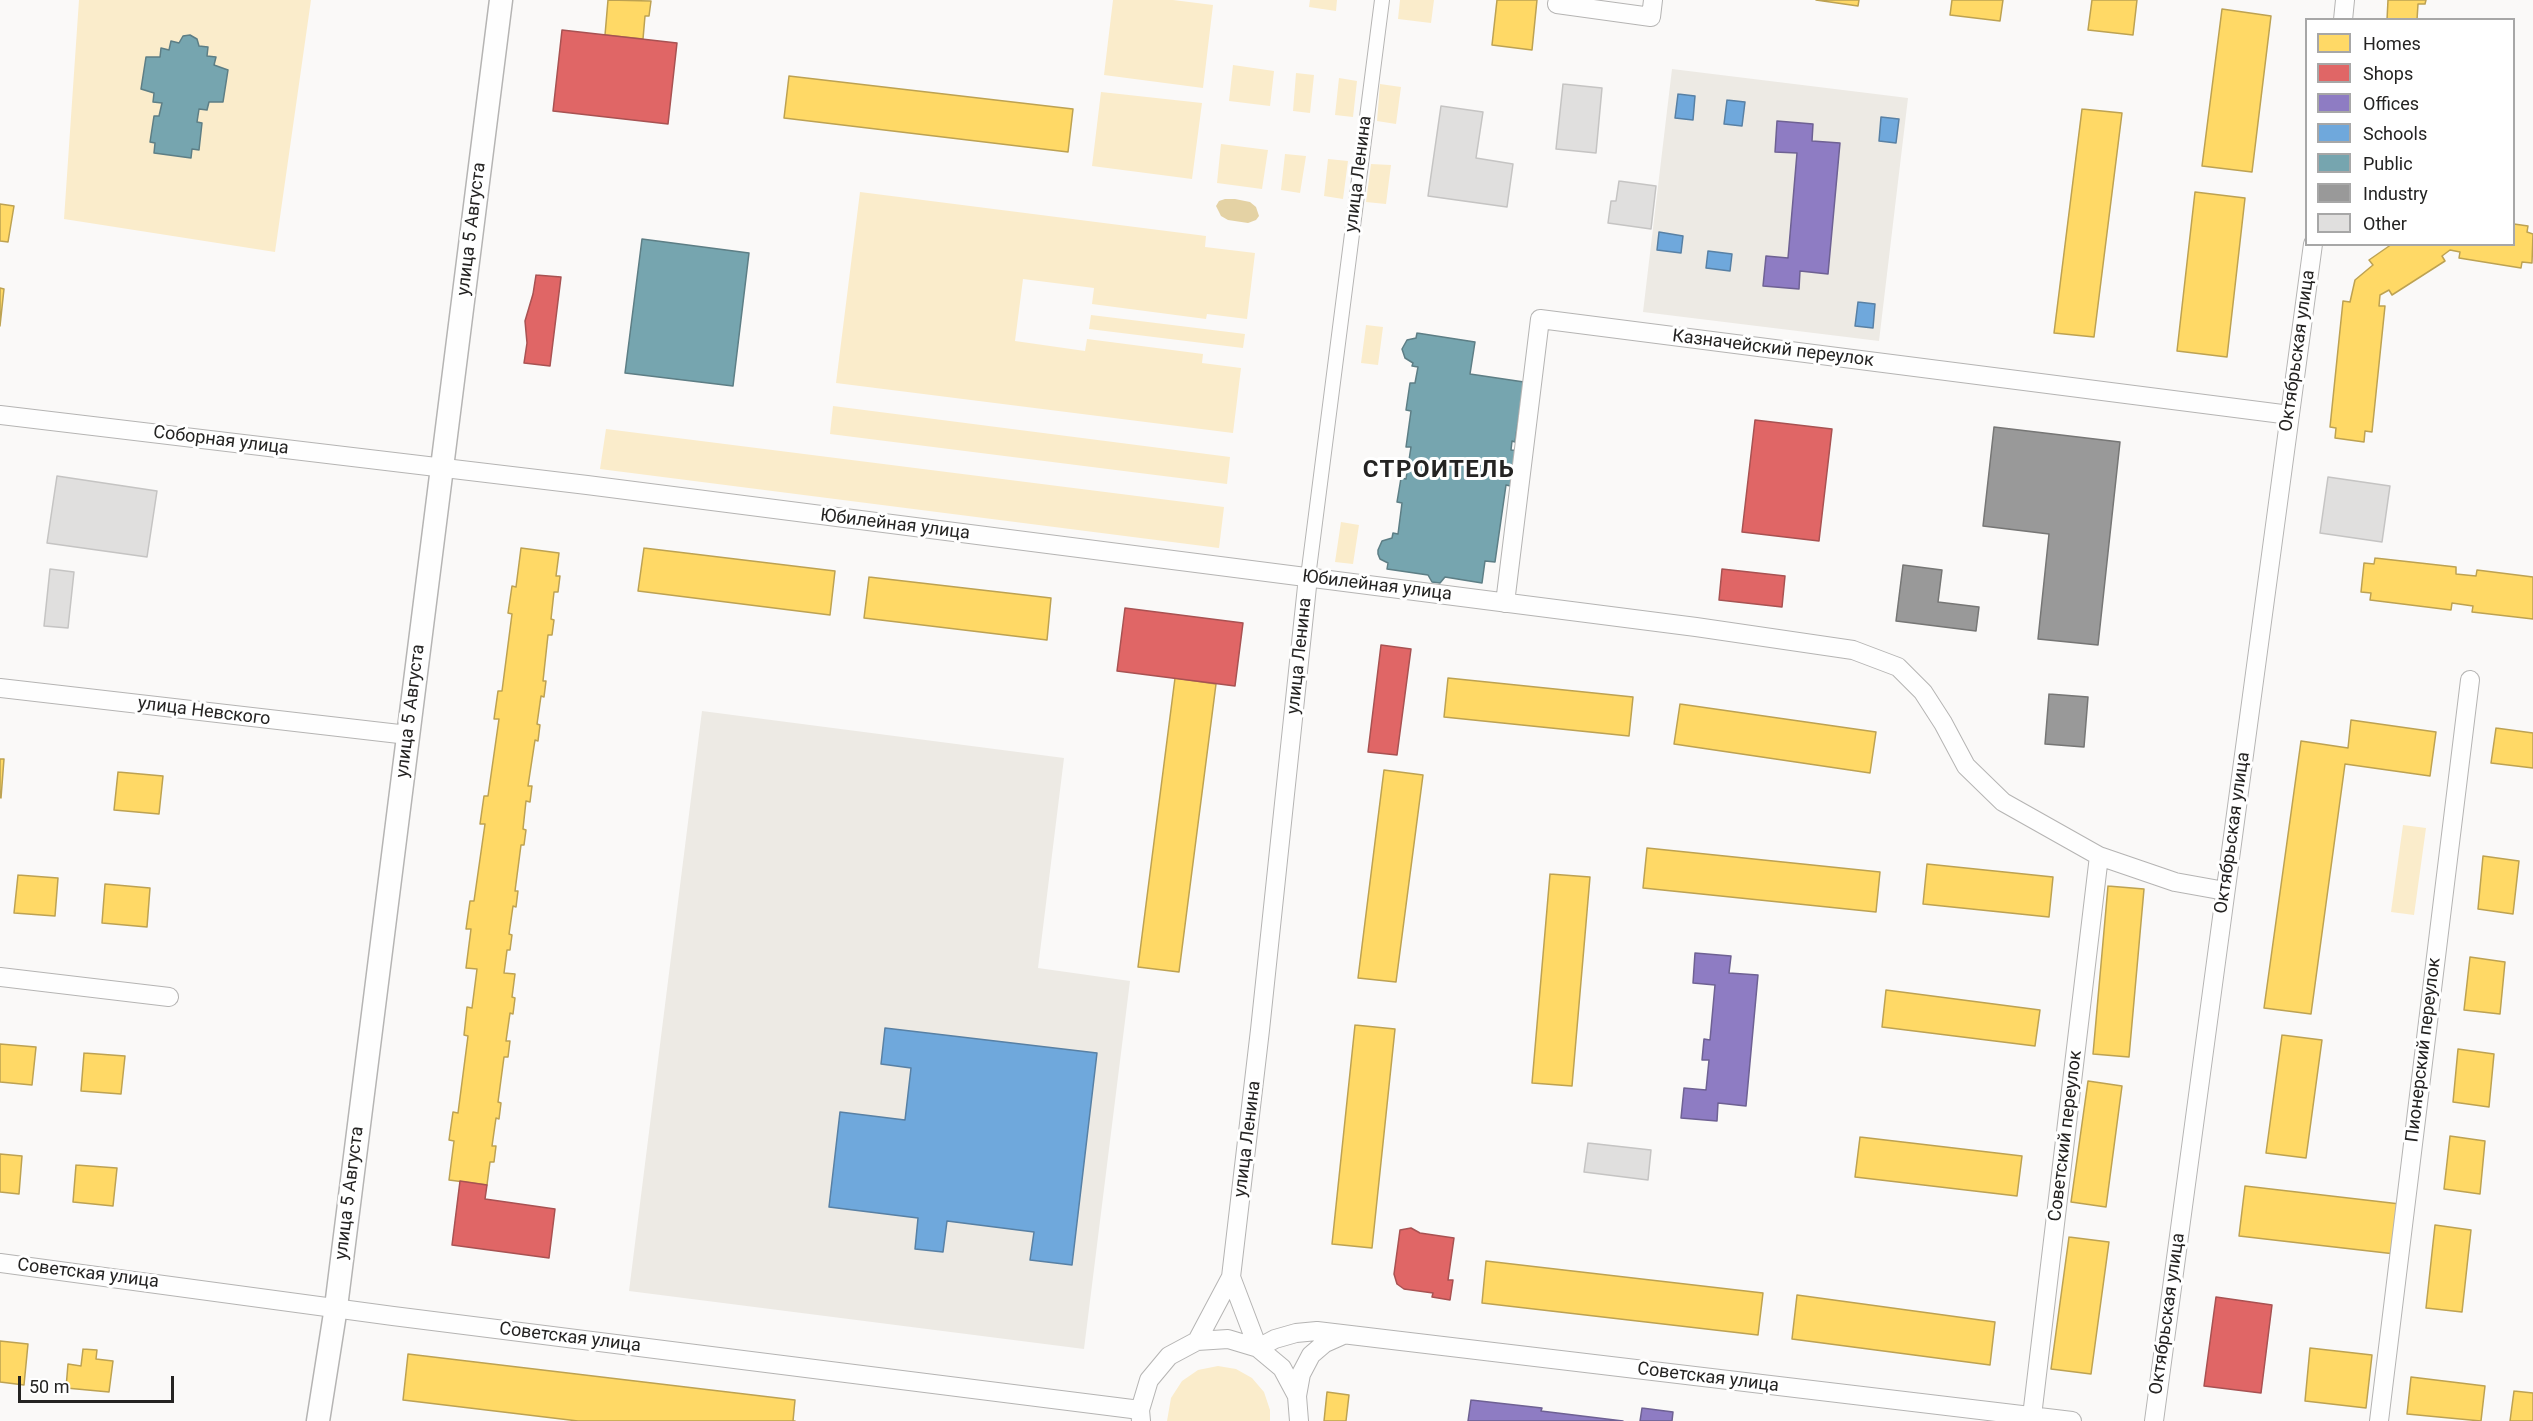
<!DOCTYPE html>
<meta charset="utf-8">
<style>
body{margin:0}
#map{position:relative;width:2533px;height:1421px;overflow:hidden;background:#faf9f8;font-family:Roboto,sans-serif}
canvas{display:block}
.legend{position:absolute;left:2305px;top:18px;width:210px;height:228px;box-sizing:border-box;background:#fff;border:2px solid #a7a7a7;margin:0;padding:8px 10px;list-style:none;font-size:18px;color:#242322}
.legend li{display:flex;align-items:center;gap:12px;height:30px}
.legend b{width:30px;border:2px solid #a7a7a7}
.scale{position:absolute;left:18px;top:1376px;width:156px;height:27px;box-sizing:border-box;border:3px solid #242322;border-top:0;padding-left:8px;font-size:18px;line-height:21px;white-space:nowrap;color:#242322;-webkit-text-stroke:4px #fff;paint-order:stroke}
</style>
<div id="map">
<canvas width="2533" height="1421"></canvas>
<ul class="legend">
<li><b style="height:16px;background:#ffd966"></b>Homes</li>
<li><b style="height:16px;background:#e06666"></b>Shops</li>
<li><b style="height:16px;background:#8e7cc3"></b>Offices</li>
<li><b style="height:16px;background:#6fa8dc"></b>Schools</li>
<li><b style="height:16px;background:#76a5af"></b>Public</li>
<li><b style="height:16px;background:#999"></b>Industry</li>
<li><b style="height:16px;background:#e0dfde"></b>Other</li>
</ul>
<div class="scale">50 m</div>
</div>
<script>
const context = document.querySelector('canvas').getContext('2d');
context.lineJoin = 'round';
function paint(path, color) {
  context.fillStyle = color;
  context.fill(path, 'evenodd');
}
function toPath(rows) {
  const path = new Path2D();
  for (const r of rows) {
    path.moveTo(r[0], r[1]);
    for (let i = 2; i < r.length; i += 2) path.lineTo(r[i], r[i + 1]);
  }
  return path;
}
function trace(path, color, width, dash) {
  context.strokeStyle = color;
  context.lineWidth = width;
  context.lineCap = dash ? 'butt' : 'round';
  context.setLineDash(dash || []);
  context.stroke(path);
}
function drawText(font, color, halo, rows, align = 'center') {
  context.font = font + ' Roboto,sans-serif';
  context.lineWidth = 6;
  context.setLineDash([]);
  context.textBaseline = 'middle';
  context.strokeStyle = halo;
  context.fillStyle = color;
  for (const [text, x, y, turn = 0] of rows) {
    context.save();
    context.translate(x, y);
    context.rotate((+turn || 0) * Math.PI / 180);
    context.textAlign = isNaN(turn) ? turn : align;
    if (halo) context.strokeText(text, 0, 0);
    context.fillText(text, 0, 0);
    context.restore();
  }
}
const built = toPath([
 [1672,69,1908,98,1879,341,1643,312],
 [702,711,1064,758,1038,968,1130,981,1084,1349,629,1291]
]);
const green = toPath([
 [79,0,311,0,275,252,64,219],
 [1113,0,1173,0,1213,5,1203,88,1104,75],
 [1310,0,1337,0,1336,11,1309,7],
 [1400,0,1434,0,1431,23,1398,19],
 [1233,65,1274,71,1270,106,1229,101],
 [1296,73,1314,75,1310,113,1293,111],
 [1339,78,1357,81,1353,117,1335,115],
 [1380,84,1401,87,1396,124,1377,121],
 [1101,92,1202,103,1192,179,1092,166],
 [1221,144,1268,150,1262,189,1217,183],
 [1285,154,1306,156,1300,193,1281,190],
 [1328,159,1348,161,1343,199,1324,196],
 [1371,164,1391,165,1386,204,1366,202],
 [860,192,1206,236,1205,247,1255,253,1247,319,1207,314,1206,319,1092,304,1094,288,1023,279,1015,341,1085,351,1087,339,1203,354,1202,363,1241,368,1233,433,836,383],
 [1091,315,1245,334,1243,348,1089,329],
 [1366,325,1383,327,1378,365,1361,363],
 [833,406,1230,457,1227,484,830,434],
 [606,429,1224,507,1219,548,600,469],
 [1341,522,1359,525,1353,564,1335,562],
 [2403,825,2426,828,2414,915,2391,912],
 [1218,1366,1236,1369,1252,1378,1264,1392,1270,1410,1270,1421,1167,1421,1171,1398,1182,1381,1198,1370]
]);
const water = toPath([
 [1225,199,1235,199,1250,202,1256,207,1259,216,1256,220,1248,223,1228,220,1221,216,1216,206,1219,201]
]);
const homes = toPath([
 [608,0,651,1,649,16,645,16,643,39,605,35,608,0],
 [1497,0,1537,0,1532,50,1492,45,1497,0],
 [1816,0,1859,0,1858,6,1816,0],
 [1952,0,2003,0,2000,21,1950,15,1952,0],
 [2092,0,2137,0,2133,35,2088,30,2092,0],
 [2388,0,2426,0,2425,4,2418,4,2417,20,2387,20,2388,0],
 [2222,9,2271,16,2252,172,2202,166,2222,9],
 [789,76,1073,109,1068,152,784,118,789,76],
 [2082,109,2122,113,2094,337,2054,333,2082,109],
 [2195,192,2245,198,2227,357,2177,351,2195,192],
 [0,204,14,206,8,242,0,241,0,204],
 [2514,224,2528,226,2527,232,2533,234,2532,263,2522,262,2521,268,2459,258,2460,252,2450,250,2442,256,2445,261,2392,295,2389,290,2380,295,2379,306,2385,306,2372,432,2365,431,2364,442,2335,438,2336,428,2330,427,2343,301,2350,302,2355,280,2373,265,2369,260,2392,244,2514,244,2514,224],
 [0,288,4,289,0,326,0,288],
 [521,548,559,553,556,576,560,576,558,592,554,592,551,619,554,620,552,635,548,635,543,681,546,681,544,697,541,696,537,724,540,725,538,741,535,740,528,786,532,786,530,802,526,801,523,829,526,830,524,845,521,845,515,891,518,891,516,907,513,906,509,934,512,935,510,950,507,950,504,973,515,974,512,997,515,998,513,1014,510,1013,506,1041,510,1041,508,1057,504,1057,498,1102,501,1103,499,1119,496,1118,492,1146,496,1146,494,1162,490,1162,487,1185,449,1180,454,1141,449,1140,453,1112,458,1113,468,1036,464,1035,467,1007,472,1008,477,969,466,968,471,929,466,929,470,901,474,901,485,824,480,824,484,796,488,796,499,719,494,719,498,691,502,691,512,614,508,613,512,586,516,587,521,548],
 [644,548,835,571,830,615,638,591,644,548],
 [2375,558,2456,567,2456,574,2476,576,2477,570,2533,577,2533,619,2472,612,2473,606,2452,603,2451,610,2370,600,2371,593,2361,592,2364,563,2374,564,2375,558],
 [869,577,1051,598,1047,640,864,618,869,577],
 [1175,678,1216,684,1179,972,1138,967,1175,678],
 [1448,678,1633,697,1629,736,1444,717,1448,678],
 [1680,704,1876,732,1870,773,1674,744,1680,704],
 [2351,720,2436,732,2430,776,2345,764,2311,1014,2264,1008,2301,741,2348,748,2351,720],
 [2496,728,2533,733,2533,768,2491,763,2496,728],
 [0,759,4,759,1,798,0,797,0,759],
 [1384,770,1423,775,1396,982,1358,978,1384,770],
 [118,772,163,776,159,814,114,810,118,772],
 [1647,848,1880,872,1876,912,1643,888,1647,848],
 [2483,856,2519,861,2513,914,2478,909,2483,856],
 [1927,864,2053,877,2049,917,1923,904,1927,864],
 [1550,874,1590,877,1572,1086,1532,1083,1550,874],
 [18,875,58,878,55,916,14,913,18,875],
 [105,884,150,888,147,927,102,923,105,884],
 [2108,886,2144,889,2129,1057,2093,1054,2108,886],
 [2470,957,2505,962,2500,1014,2464,1010,2470,957],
 [1886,990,2040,1010,2035,1046,1882,1027,1886,990],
 [1355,1025,1395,1029,1372,1248,1332,1244,1355,1025],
 [2282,1035,2322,1040,2306,1158,2266,1153,2282,1035],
 [0,1044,36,1047,32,1085,0,1082,0,1044],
 [2458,1049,2494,1054,2489,1107,2453,1102,2458,1049],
 [84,1053,125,1056,121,1094,81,1091,84,1053],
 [2088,1081,2122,1086,2106,1207,2071,1202,2088,1081],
 [2450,1136,2485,1141,2480,1194,2444,1189,2450,1136],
 [1860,1137,2022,1156,2017,1196,1855,1177,1860,1137],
 [0,1154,22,1156,19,1194,0,1192,0,1154],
 [76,1165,117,1168,113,1206,73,1202,76,1165],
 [2245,1186,2400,1204,2395,1254,2239,1236,2245,1186],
 [2435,1225,2471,1230,2462,1312,2426,1308,2435,1225],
 [2069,1237,2109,1242,2091,1374,2051,1369,2069,1237],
 [1486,1261,1763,1293,1758,1335,1482,1303,1486,1261],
 [1797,1295,1995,1322,1990,1365,1792,1339,1797,1295],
 [0,1341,28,1344,24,1385,0,1382,0,1341],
 [2310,1348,2372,1355,2366,1408,2305,1401,2310,1348],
 [83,1349,97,1350,96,1359,113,1361,109,1392,66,1388,68,1364,81,1366,83,1349],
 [408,1354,795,1400,793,1421,795,1421,578,1421,403,1400,408,1354],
 [2411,1377,2485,1386,2481,1421,2407,1414,2411,1377],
 [2514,1391,2533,1393,2533,1421,2510,1421,2514,1391],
 [1327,1392,1349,1395,1346,1421,1324,1421,1327,1392]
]);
const shops = toPath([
 [562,30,677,43,668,124,553,111,562,30],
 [536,275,561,277,550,366,524,363,527,343,525,321,533,294,536,275],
 [1755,420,1832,429,1819,541,1742,532,1755,420],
 [1722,569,1785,576,1782,607,1719,600,1722,569],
 [1125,608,1243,623,1235,686,1117,671,1125,608],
 [1381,645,1411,649,1397,755,1368,752,1381,645],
 [460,1181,487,1185,485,1199,555,1209,549,1258,452,1245,460,1181],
 [1411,1228,1420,1233,1454,1238,1448,1280,1453,1280,1450,1300,1432,1297,1433,1293,1404,1289,1397,1284,1394,1274,1400,1230,1411,1228],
 [2216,1297,2272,1305,2261,1393,2204,1386,2216,1297]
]);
const offices = toPath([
 [1777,121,1813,124,1812,141,1840,143,1828,274,1800,271,1799,289,1763,286,1766,256,1788,258,1797,153,1775,152,1777,121],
 [1695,953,1731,956,1729,973,1758,975,1746,1106,1718,1103,1717,1121,1681,1118,1684,1088,1706,1090,1709,1060,1702,1060,1704,1039,1710,1040,1715,985,1693,983,1695,953],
 [1471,1400,1542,1408,1541,1411,1623,1421,1468,1421,1471,1400],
 [1642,1408,1673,1412,1672,1421,1640,1421,1642,1408]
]);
const schools = toPath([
 [1678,94,1695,96,1693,120,1675,118,1678,94],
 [1727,100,1745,102,1742,126,1724,124,1727,100],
 [1881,117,1899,119,1896,143,1879,141,1881,117],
 [1659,232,1683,236,1681,253,1657,250,1659,232],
 [1708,251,1732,254,1730,271,1706,268,1708,251],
 [1858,302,1875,304,1873,328,1855,326,1858,302],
 [885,1028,1097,1053,1072,1265,1030,1260,1034,1232,947,1221,943,1252,915,1249,918,1218,829,1207,840,1112,905,1120,911,1068,881,1064,885,1028]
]);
const public = toPath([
 [190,35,197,39,199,46,208,47,207,56,216,57,214,65,228,70,223,102,209,102,207,110,199,109,197,122,202,123,199,150,192,149,191,158,154,153,155,143,150,142,154,116,159,116,162,103,153,102,154,93,141,89,146,57,160,57,161,48,169,50,171,41,179,43,183,36,190,35],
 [642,239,749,253,733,386,625,373,642,239],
 [1417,333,1475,342,1470,374,1524,382,1515,442,1512,441,1511,450,1520,451,1515,487,1506,485,1495,562,1485,561,1482,583,1445,577,1440,583,1432,582,1428,575,1387,569,1388,563,1380,559,1378,554,1378,550,1382,541,1392,538,1393,533,1398,534,1402,503,1397,502,1401,478,1406,479,1411,447,1406,447,1411,411,1406,410,1410,383,1415,383,1418,367,1412,366,1413,363,1405,358,1402,349,1407,340,1416,338,1417,333]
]);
const industry = toPath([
 [1994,427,2120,442,2098,645,2038,639,2049,534,1983,526,1994,427],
 [1903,565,1942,570,1938,602,1979,607,1976,631,1896,621,1903,565],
 [2049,694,2088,697,2084,747,2045,744,2049,694]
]);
const building = toPath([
 [1563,84,1602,88,1596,153,1556,149,1563,84],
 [1441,106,1483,112,1476,158,1513,164,1507,207,1428,196,1441,106],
 [1619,181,1656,186,1651,229,1608,223,1611,201,1616,201,1619,181],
 [57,476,157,491,147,557,47,543,57,476],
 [2328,477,2390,486,2382,542,2320,533,2328,477],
 [50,569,74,572,68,628,44,626,50,569],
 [1588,1143,1651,1150,1648,1180,1584,1172,1588,1143]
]);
const pedestrian = toPath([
 [1308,577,1382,0]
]);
const minor = toPath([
 [1558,0,1557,4,1651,17,1653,0],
 [2343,20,2345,0],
 [0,415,587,485,1696,627,1853,650,1898,667,1923,692,1943,723,1966,766,2003,802,2099,856,2175,882,2225,891],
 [1505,603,1540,319,2290,415],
 [0,688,408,735],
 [0,977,169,997],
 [0,1263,393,1316,1140,1410],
 [1231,1277,1258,1348,1275,1339,1296,1333,1317,1331,2072,1421],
 [1197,1341,1231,1277,1260,1030,1308,577],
 [1297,1396,1301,1374,1311,1355,1325,1343,1343,1335],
 [2032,1416,2099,856],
 [1141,1421,1140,1410,1149,1380,1169,1356,1197,1341,1228,1339,1258,1348,1282,1368,1297,1396,1299,1421],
 [2154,1421,2313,244],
 [2379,1421,2470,680]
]);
const tertiary = toPath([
 [318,1421,336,1307,501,0]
]);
const streetNames = [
 ["улица Ленина",1359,174,-83],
 ["улица 5 Августа",472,229,-83],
 ["Казначейский переулок",1773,349,7],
 ["Октябрьская улица",2298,351,-82],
 ["Соборная улица",221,441,7],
 ["Юбилейная улица",895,525,7],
 ["Юбилейная улица",1377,586,7],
 ["улица Ленина",1300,656,-84],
 ["улица 5 Августа",411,711,-83],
 ["улица Невского",204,712,7],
 ["Октябрьская улица",2233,833,-82],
 ["Пионерский переулок",2424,1050,-83],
 ["Советский переулок",2066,1136,-83],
 ["улица Ленина",1248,1139,-83],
 ["улица 5 Августа",350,1193,-83],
 ["Советская улица",88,1274,7],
 ["Октябрьская улица",2168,1314,-82],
 ["Советская улица",570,1338,7],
 ["Советская улица",1708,1378,7]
];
const districtNames = [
 ["СТРОИТЕЛЬ",1439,471]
];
paint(built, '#edeae4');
paint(green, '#faeccb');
paint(water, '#e4d2a4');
paint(homes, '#ffd966');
trace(homes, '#bda252', 1.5);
paint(shops, '#e06666');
trace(shops, '#a85252', 1.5);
paint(offices, '#8e7cc3');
trace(offices, '#6e6193', 1.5);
paint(schools, '#6fa8dc');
trace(schools, '#5880a4', 1.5);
paint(public, '#76a5af');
trace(public, '#5d7e85', 1.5);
paint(industry, '#999');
trace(industry, '#767675', 1.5);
paint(building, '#e0dfde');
trace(building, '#c5c4c3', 1.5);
trace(pedestrian, '#b5b4b3', 16);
trace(minor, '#b5b4b3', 20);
trace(tertiary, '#b5b4b3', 25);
trace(pedestrian, '#fefefe', 14);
trace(minor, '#fefefe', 18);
trace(tertiary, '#fefefe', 22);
drawText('18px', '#242322', '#fff', streetNames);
context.letterSpacing = '1.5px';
drawText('bold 24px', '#242322', '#fff', districtNames);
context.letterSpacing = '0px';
</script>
